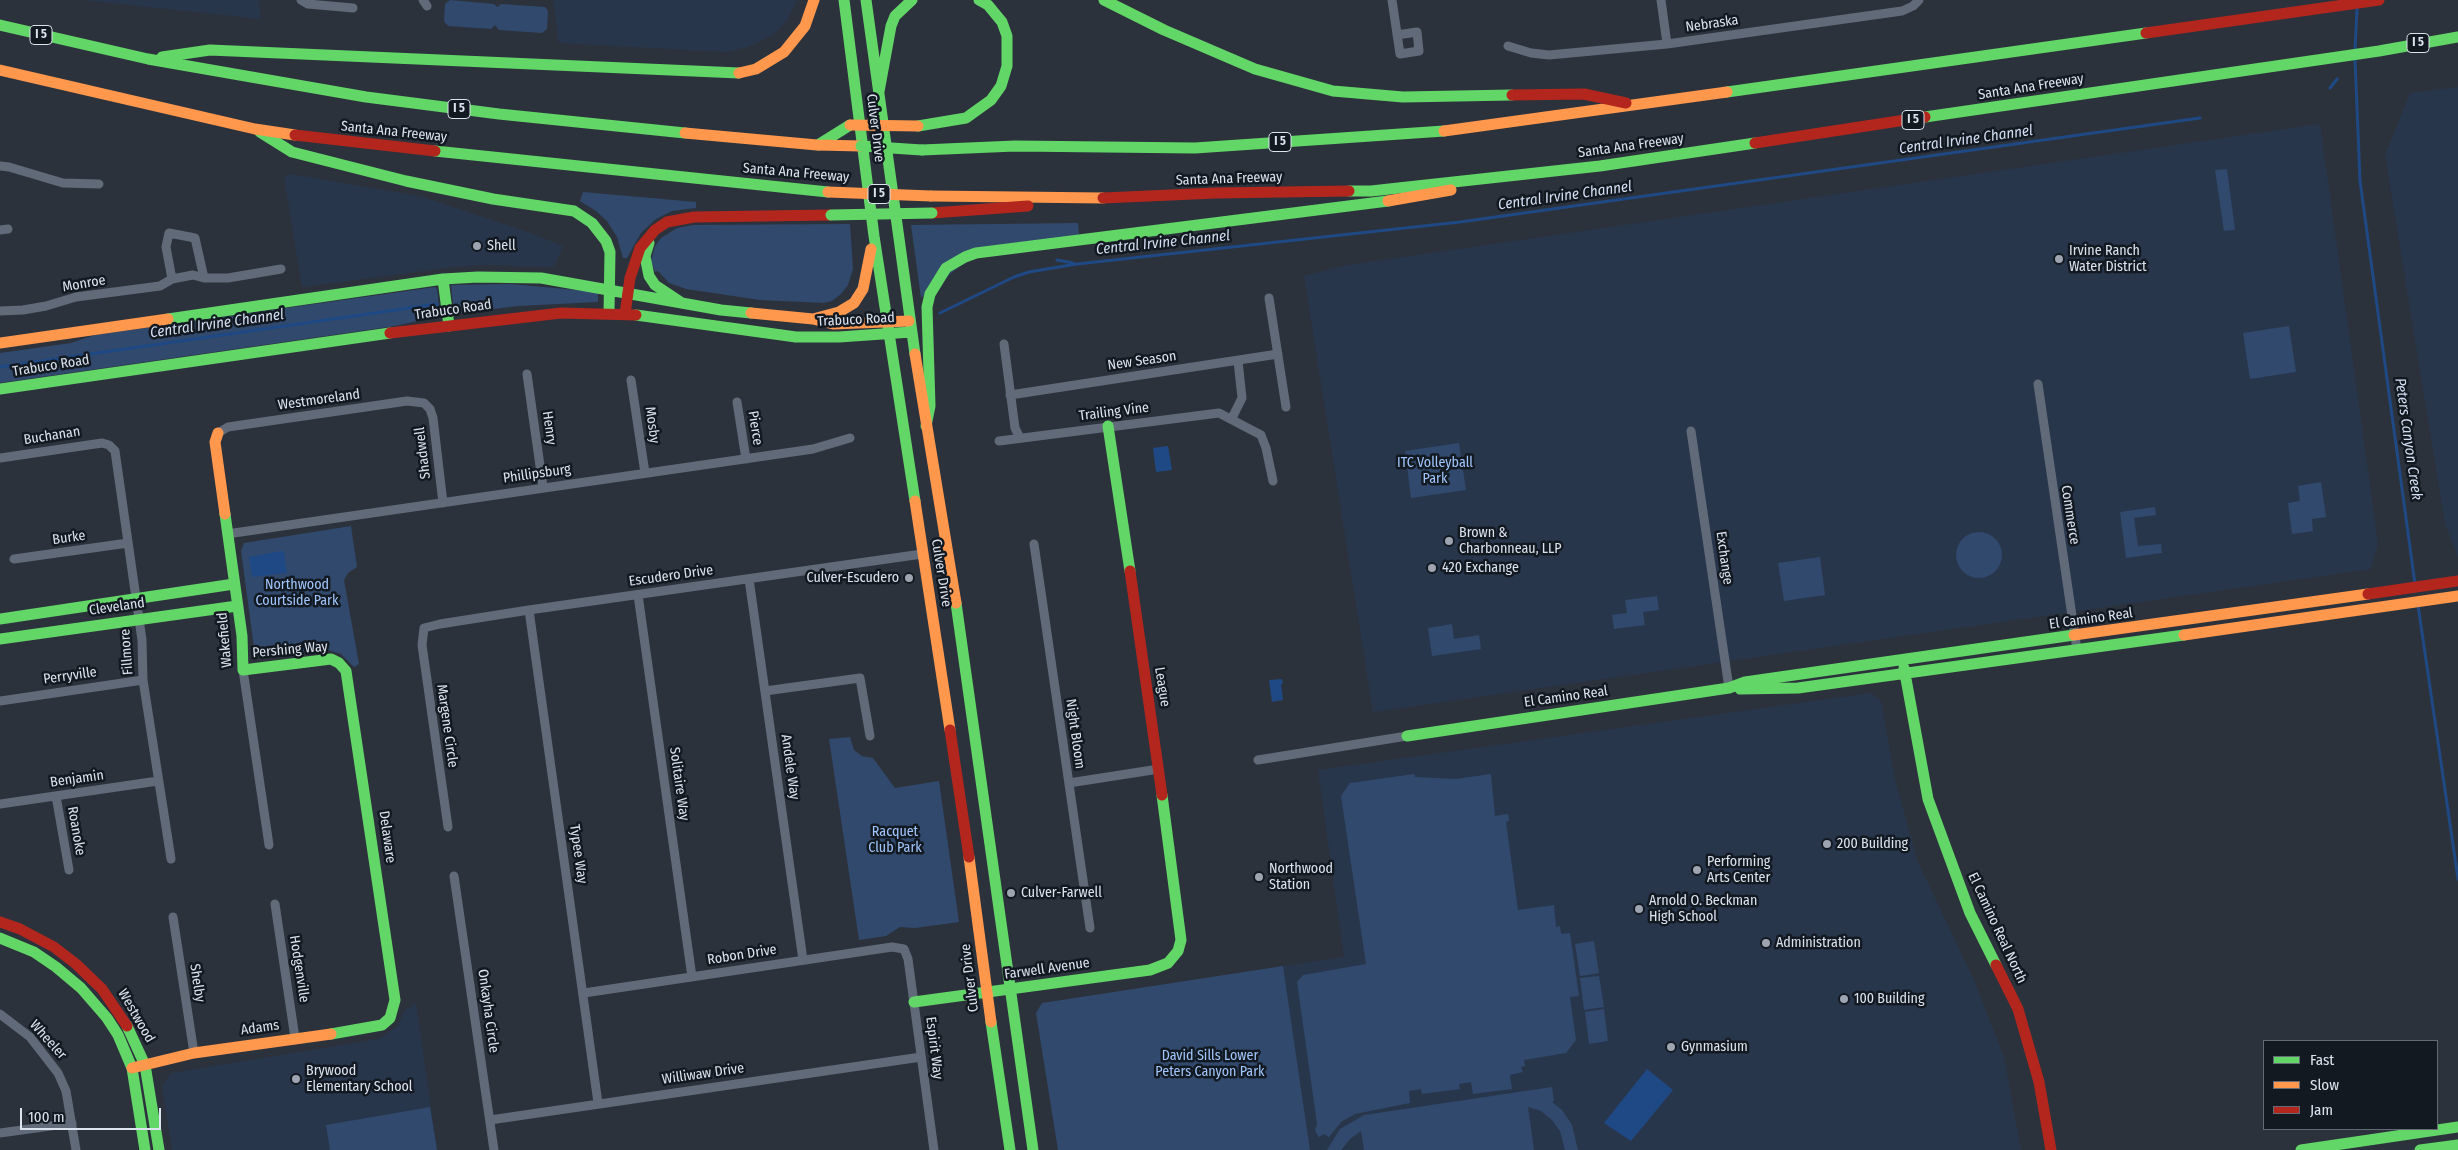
<!DOCTYPE html>
<style>
body{margin:0}
#map{position:relative;width:2458px;height:1150px;overflow:hidden;background:#2c323c;font-family:"Fira Sans Condensed",sans-serif}
canvas{display:block}
.legend{position:absolute;left:2263px;top:1040px;width:175px;height:90px;box-sizing:border-box;background:#131921;border:1px solid #636a73;margin:0;padding:6px 9px;list-style:none;font-size:15px;color:#dbe3ef}
.legend li{display:flex;align-items:center;gap:10px;height:25px}
.legend b{width:25px;border:1px solid #636a73}
.scale{position:absolute;left:20px;top:1108px;width:141px;height:22px;box-sizing:border-box;border:2px solid #dbe3ef;border-top:0;padding-left:6px;font-size:15px;line-height:18px;white-space:nowrap;color:#dbe3ef;-webkit-text-stroke:4px #131921;paint-order:stroke}
</style>
<div id="map">
<canvas width="2458" height="1150"></canvas>
<ul class="legend">
<li><b style="height:6px;background:#63d668"></b>Fast</li>
<li><b style="height:6px;background:#ff974d"></b>Slow</li>
<li><b style="height:6px;background:#b3261e"></b>Jam</li>
</ul>
<div class="scale">100 m</div>
</div>
<script>
const context = document.querySelector('canvas').getContext('2d');
context.lineJoin = 'round';
function paint(path, color) {
  context.fillStyle = color;
  context.fill(path, 'evenodd');
}
function toPath(rows) {
  const path = new Path2D();
  for (const r of rows) {
    if (r.length === 3) {
      path.moveTo(r[0] + r[2], r[1]);
      path.arc(r[0], r[1], r[2], 0, 2 * Math.PI);
      continue;
    }
    path.moveTo(r[0], r[1]);
    for (let i = 2; i < r.length; i += 2) path.lineTo(r[i], r[i + 1]);
  }
  return path;
}
function trace(path, color, width, dash) {
  context.strokeStyle = color;
  context.lineWidth = width;
  context.lineCap = dash ? 'butt' : 'round';
  context.setLineDash(dash || []);
  context.stroke(path);
}
function drawText(font, color, halo, rows, align = 'center') {
  context.font = font + ' "Fira Sans Condensed",sans-serif';
  context.lineWidth = 5;
  context.setLineDash([]);
  context.textBaseline = 'middle';
  context.strokeStyle = halo;
  context.fillStyle = color;
  for (const [text, x, y, turn = 0] of rows) {
    context.save();
    context.translate(x, y);
    context.rotate((+turn || 0) * Math.PI / 180);
    context.textAlign = isNaN(turn) ? turn : align;
    if (halo) context.strokeText(text, 0, 0);
    context.fillText(text, 0, 0);
    context.restore();
  }
}
const built = toPath([
 [83,0,259,0,261,19,215,14],
 [553,0,797,0,787,20,774,34,748,47,727,52,559,43],
 [2458,87,2458,557,2445,524,2385,155,2410,93],
 [2320,124,2378,543,2371,569,1373,712,1304,276,1342,266],
 [291,174,423,197,525,231,563,246,554,267,482,265,454,267,302,287,284,176],
 [1871,693,1881,701,1895,779,1917,860,1974,980,2004,1057,2021,1150,1310,1150,1283,966,1344,957,1318,770],
 [416,1003,437,1150,172,1150,162,1086,171,1073,379,1039,398,1026,404,1011]
]);
const green = toPath([
 [450,0,494,4,497,7,501,4,545,7,548,11,547,29,542,33,499,30,495,25,491,29,448,26,444,21,445,4],
 [2227,169,2235,230,2224,231,2215,170],
 [583,192,696,202,696,208,672,211,656,219,641,233,627,258,623,258,617,237,607,221,596,211,580,201],
 [1078,223,1079,235,983,247,921,298,911,225],
 [850,224,853,269,848,285,841,294,832,301,824,303,760,300,686,289,669,283,658,271,655,272,651,261,655,246,661,238,677,228,693,225],
 [511,284,598,292,598,302,518,306,454,314,451,285],
 [435,287,437,289,440,316,395,326,0,383,0,353,71,343,95,335],
 [2289,326,2296,372,2250,379,2243,333],
 [1459,443,1466,490,1411,498,1405,451],
 [2321,482,2326,517,2312,519,2313,531,2292,534,2288,503,2300,501,2298,486],
 [2155,507,2156,515,2134,518,2138,546,2161,544,2162,553,2126,558,2120,512],
 [351,526,357,567,348,573,344,580,359,664,354,667,341,654,328,650,262,658,255,655,241,551,244,543],
 [1979,555,23],
 [1820,557,1825,595,1784,601,1778,563],
 [1657,596,1659,610,1643,612,1645,625,1614,629,1612,615,1627,613,1625,600],
 [1452,624,1454,639,1479,635,1481,649,1432,656,1428,628],
 [850,737,854,750,862,756,873,758,895,788,939,781,959,922,915,928,900,927,886,936,859,940,829,739],
 [1414,774,1415,777,1456,779,1491,774,1495,816,1508,814,1509,821,1506,822,1518,910,1554,905,1556,927,1560,926,1561,934,1570,933,1579,996,1570,997,1576,1040,1566,1053,1524,1060,1525,1066,1521,1067,1523,1072,1510,1075,1512,1089,1473,1094,1471,1082,1459,1084,1460,1089,1422,1094,1421,1089,1409,1091,1410,1103,1355,1114,1341,1122,1329,1137,1324,1134,1319,1137,1315,1131,1317,1124,1297,982,1303,975,1366,964,1341,796,1350,783],
 [1594,941,1599,973,1580,976,1575,944],
 [1283,966,1310,1150,1058,1150,1036,1013,1042,1003],
 [1599,976,1604,1007,1584,1010,1580,978],
 [1604,1009,1608,1041,1589,1044,1585,1012],
 [1552,1087,1554,1101,1552,1102,1562,1110,1572,1125,1578,1150,1565,1150,1560,1131,1552,1120,1541,1111,1528,1107,1534,1150,1364,1150,1361,1131,1350,1139,1341,1150,1327,1150,1340,1129,1364,1115],
 [430,1107,437,1150,330,1150,326,1125]
]);
const water = toPath([
 [1168,446,1172,470,1156,472,1153,448],
 [281,551,284,551,287,574,284,573,252,577,249,557],
 [1282,679,1283,684,1281,684,1283,700,1272,702,1269,680],
 [1647,1069,1673,1090,1631,1141,1604,1123]
]);
const stream = toPath([
 [2355,50,2357,9],
 [2355,59,2360,181,2415,584],
 [2330,88,2337,79],
 [1057,260,1073,263],
 [940,313,1014,277,1029,272,1077,264,1460,222,2200,118],
 [0,367,437,304],
 [2418,605,2458,879]
]);
const street = toPath([
 [301,0,308,4,353,8],
 [423,0,427,6],
 [1392,0,1400,54,1419,51,1417,32,1397,35],
 [1661,0,1667,44],
 [1508,46,1531,53,1549,55,1667,44,1902,11,1913,6,1919,0],
 [0,166,9,167,63,183,99,184],
 [0,230,8,229],
 [172,279,166,247,169,233,195,238,204,278],
 [1269,298,1286,407],
 [0,311,23,310,46,306,76,297,160,286,172,279,193,275,204,278,228,278,281,269],
 [1004,344,1015,428,1020,438],
 [527,374,543,487],
 [631,380,645,473],
 [2038,384,2077,650],
 [1010,395,1278,354],
 [737,402,746,459],
 [1232,418,1242,398,1238,361],
 [1691,431,1729,688],
 [218,433,228,427,407,401,424,403,430,409,433,418,443,503],
 [999,441,1219,413,1261,435,1266,448,1273,481],
 [0,458,102,443,109,445,115,451,142,640,143,680,171,859],
 [227,534,813,449,850,438],
 [1034,544,1090,928],
 [14,559,128,543],
 [749,579,803,960],
 [638,595,692,977],
 [529,610,598,1103],
 [243,670,269,845],
 [765,691,860,678,870,736],
 [0,701,143,680],
 [1258,760,1407,736],
 [1069,783,1159,769],
 [56,796,69,870],
 [0,804,158,781],
 [448,827,422,645,424,628,440,624,529,610,922,554],
 [454,876,494,1150],
 [275,904,295,1038],
 [173,917,194,1053],
 [584,993,892,947,904,949,908,959,934,1150],
 [0,1014,30,1037,58,1073,66,1091,76,1150],
 [490,1120,921,1057],
 [0,1133,72,1123]
]);
const fast = toPath([
 [844,0,874,236,915,501],
 [866,0,915,354],
 [1104,0,1164,30,1255,69,1333,91,1403,97,1512,95],
 [0,25,148,59,366,97,499,114,685,133],
 [162,57,210,50,739,73],
 [1727,92,2146,33],
 [878,97,891,26,895,16,912,0],
 [1925,117,2379,51,2458,37],
 [918,126,966,118,991,100,1001,86,1007,66,1007,36,1002,22,988,5,979,0],
 [260,132,292,152,406,181,493,199,574,211,592,223,606,241,610,252,609,313],
 [818,145,850,125],
 [922,150,1015,146,1195,148,1444,131],
 [435,151,828,192],
 [1349,191,1371,191,1600,166,1755,143],
 [649,243,645,256,649,276,655,285,682,303],
 [443,279,449,326],
 [636,315,796,337,839,337,911,332],
 [168,319,443,279,478,277,541,278,721,310,751,313],
 [0,389,390,333],
 [926,426,930,406,927,307,930,294,946,268,965,257,976,253,1388,201],
 [1108,426,1130,571],
 [225,514,242,636,243,670,331,659,339,663,346,671,395,1000,390,1018,382,1025,331,1034],
 [956,603,1033,1150],
 [0,619,234,584],
 [0,639,237,606],
 [1904,668,1928,799,1970,913,1996,965],
 [1740,689,1798,688,2184,635],
 [1407,736,1729,688,1745,682,2074,635],
 [0,938,34,952,56,967,81,988,107,1018,118,1035,132,1068,145,1150],
 [914,1002,1150,970,1168,963,1178,951,1181,940,1162,795],
 [991,1022,1010,1150],
 [127,1026,145,1065,159,1150],
 [2301,1150,2458,1127],
 [2420,1150,2458,1145]
]);
const slow = toPath([
 [0,70,255,129,295,135],
 [739,73,756,69,784,52,805,26,814,0],
 [1444,131,1727,92],
 [685,133,817,145,861,146],
 [931,196,1103,198],
 [1388,201,1451,190],
 [751,313,813,319,833,324,909,321],
 [813,319,839,312,854,303,863,289,871,249],
 [0,343,168,319],
 [915,354,956,603],
 [218,433,215,442,225,514],
 [915,501,950,730],
 [2074,635,2368,594],
 [2184,635,2458,596],
 [969,857,991,1022],
 [132,1068,194,1053,331,1034]
]);
const jam = toPath([
 [2146,33,2379,0],
 [1512,95,1584,94,1626,103],
 [295,135,435,151],
 [1755,143,1925,117],
 [1103,198,1216,193,1349,191],
 [932,213,1028,206],
 [625,314,630,278,640,248,655,230,667,222,694,217,831,215],
 [390,333,561,313,636,315],
 [1130,571,1162,795],
 [2368,594,2458,581],
 [950,730,969,857],
 [0,922,20,929,54,947,76,964,102,989,127,1026],
 [1996,965,2018,1009,2039,1082,2051,1150]
]);
const fastBridge = toPath([
 [861,146,922,150],
 [831,215,932,213]
]);
const slowBridge = toPath([
 [850,125,918,126],
 [828,192,931,196]
]);
const markers = [
 [477,246,5,"#9ea5b0"],
 [2059,259,5,"#9ea5b0"],
 [1449,541,5,"#9ea5b0"],
 [1432,568,5,"#9ea5b0"],
 [909,578,5,"#9ea5b0"],
 [1827,844,5,"#9ea5b0"],
 [1697,870,5,"#9ea5b0"],
 [1259,877,5,"#9ea5b0"],
 [1011,893,5,"#9ea5b0"],
 [1639,909,5,"#9ea5b0"],
 [1766,943,5,"#9ea5b0"],
 [1844,999,5,"#9ea5b0"],
 [1671,1047,5,"#9ea5b0"],
 [296,1079,5,"#9ea5b0"]
];
const shields = [
 [41,35,22],
 [2418,43,22],
 [459,109,22],
 [1913,120,22],
 [1280,142,22],
 [879,194,22]
];
const shieldNames = [
 ["I 5",41,35],
 ["I 5",2418,43],
 ["I 5",459,109],
 ["I 5",1913,120],
 ["I 5",1280,142],
 ["I 5",879,194]
];
const streetNames = [
 ["Nebraska",1712,24,-8],
 ["Santa Ana Freeway",2031,87,-9],
 ["Culver Drive",875,128,83],
 ["Santa Ana Freeway",394,132,6],
 ["Santa Ana Freeway",1631,146,-8],
 ["Santa Ana Freeway",796,173,5],
 ["Santa Ana Freeway",1229,179,-2],
 ["Monroe",84,284,-10],
 ["Trabuco Road",453,310,-8],
 ["Trabuco Road",856,320,-3],
 ["New Season",1142,361,-8],
 ["Trabuco Road",51,366,-9],
 ["Westmoreland",319,400,-8],
 ["Trailing Vine",1114,412,-7],
 ["Mosby",652,425,82],
 ["Henry",549,428,82],
 ["Pierce",755,428,81],
 ["Buchanan",52,436,-9],
 ["Shadwell",423,453,-97],
 ["Phillipsburg",537,474,-8],
 ["Commerce",2070,515,81],
 ["Burke",69,538,-8],
 ["Exchange",1724,558,82],
 ["Culver Drive",941,573,81],
 ["Escudero Drive",671,576,-8],
 ["Cleveland",117,607,-8],
 ["El Camino Real",2091,619,-8],
 ["Wakefield",225,640,-95],
 ["Pershing Way",290,650,-5],
 ["Fillmore",127,652,-94],
 ["Perryville",70,676,-8],
 ["League",1162,687,81],
 ["El Camino Real",1566,697,-8],
 ["Margene Circle",447,726,82],
 ["Night Bloom",1075,734,82],
 ["Andele Way",790,767,82],
 ["Benjamin",77,779,-8],
 ["Solitaire Way",679,784,82],
 ["Roanoke",76,831,80],
 ["Delaware",387,837,82],
 ["Typee Way",578,854,82],
 ["El Camino Real North",1997,928,65],
 ["Robon Drive",742,955,-9],
 ["Hodgenville",299,969,81],
 ["Farwell Avenue",1047,969,-8],
 ["Culver Drive",970,978,-97],
 ["Shelby",197,983,81],
 ["Onkayha Circle",488,1011,82],
 ["Westwood",136,1016,60],
 ["Adams",260,1028,-8],
 ["Wheeler",48,1040,48],
 ["Espirit Way",934,1048,83],
 ["Williwaw Drive",703,1074,-8]
];
const poiNames = [
 ["Shell",487,246],
 ["Irvine Ranch",2069,251],
 ["Water District",2069,267],
 ["Brown &",1459,533],
 ["Charbonneau, LLP",1459,549],
 ["420 Exchange",1442,568],
 ["Culver-Escudero",899,578,"right"],
 ["200 Building",1837,844],
 ["Performing",1707,862],
 ["Arts Center",1707,878],
 ["Northwood",1269,869],
 ["Station",1269,885],
 ["Culver-Farwell",1021,893],
 ["Arnold O. Beckman",1649,901],
 ["High School",1649,917],
 ["Administration",1776,943],
 ["100 Building",1854,999],
 ["Gynmasium",1681,1047],
 ["Brywood",306,1071],
 ["Elementary School",306,1087]
];
const parkNames = [
 ["ITC Volleyball",1435,463],
 ["Park",1435,479],
 ["Northwood",297,585],
 ["Courtside Park",297,601],
 ["Racquet",895,832],
 ["Club Park",895,848],
 ["David Sills Lower",1210,1056],
 ["Peters Canyon Park",1210,1072]
];
const waterNames = [
 ["Central Irvine Channel",1966,140,-8],
 ["Central Irvine Channel",1565,196,-8],
 ["Central Irvine Channel",1163,243,-6],
 ["Central Irvine Channel",217,324,-8],
 ["Peters Canyon Creek",2408,439,82]
];
paint(built, '#28364c');
paint(green, '#31496c');
paint(water, '#1f4984');
trace(stream, '#1f4984', 3);
trace(street, '#616a78', 9);
trace(fast, '#63d668', 11);
trace(slow, '#ff974d', 11);
trace(jam, '#b3261e', 11);
trace(fastBridge, '#63d668', 11);
trace(slowBridge, '#ff974d', 11);
for (const [x, y, r, color] of markers) {
  const dot = new Path2D();
  dot.arc(x, y, r, 0, 2 * Math.PI);
  context.fillStyle = color;
  context.fill(dot);
  trace(dot, '#131921', 2);
}
for (const [x, y, w] of shields) {
  const box = new Path2D();
  box.roundRect(x - w / 2, y - 9.5, w, 19, 4);
  context.fillStyle = '#131921';
  context.fill(box);
  trace(box, '#dbe3ef', 1);
}
drawText('bold 12px', '#dbe3ef', null, shieldNames);
drawText('14px', '#dbe3ef', '#131921', streetNames);
drawText('14px', '#dbe3ef', '#131921', poiNames, 'left');
drawText('14px', '#a0c6fd', '#131921', parkNames);
drawText('italic 15px', '#d1def1', '#131921', waterNames);
</script>
